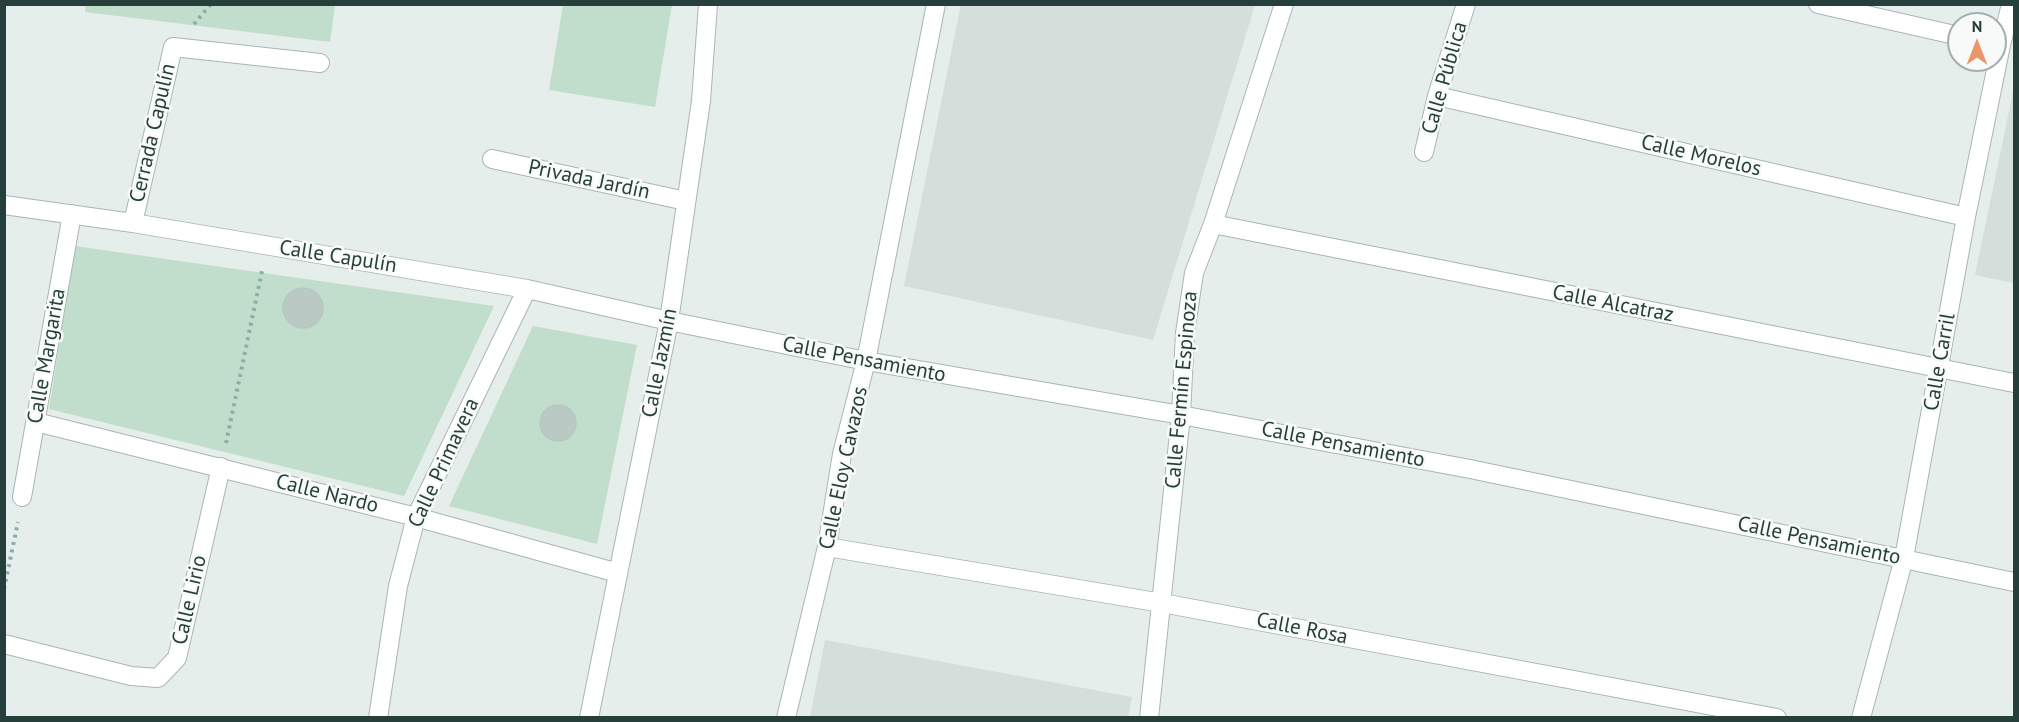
<!DOCTYPE html>
<meta charset="utf-8">
<style>
body{margin:0}
#map{position:relative;width:2019px;height:722px;overflow:hidden;background:#e6eeeb;font-family:"PT Sans",sans-serif}
canvas{display:block}
.frame{position:absolute;inset:0;border:6px solid #263f3b;pointer-events:none}
.north{position:absolute;left:1947px;top:12px;width:60px;height:60px;box-sizing:border-box;background:#f7faf9;border:2px solid #a3afad;border-radius:50%;rotate:0deg;font-size:16px;font-weight:700;line-height:24px;text-align:center;color:#263f3b}
.north::after{content:'';display:block;margin:auto;width:21px;height:27px;background:#e99668;clip-path:polygon(50% 0,100% 100%,50% 72%,0 100%)}
</style>
<div id="map">
<canvas width="2019" height="722"></canvas>
<div class="frame"></div>
<div class="north">N</div>
</div>
<script>
const context = document.querySelector('canvas').getContext('2d');
context.lineJoin = 'round';
function paint(path, color) {
  context.fillStyle = color;
  context.fill(path, 'evenodd');
}
function toPath(rows) {
  const path = new Path2D();
  for (const r of rows) {
    if (r.length === 3) {
      path.moveTo(r[0] + r[2], r[1]);
      path.arc(r[0], r[1], r[2], 0, 2 * Math.PI);
      continue;
    }
    path.moveTo(r[0], r[1]);
    for (let i = 2; i < r.length; i += 2) path.lineTo(r[i], r[i + 1]);
  }
  return path;
}
function trace(path, color, width, dash) {
  context.strokeStyle = color;
  context.lineWidth = width;
  context.lineCap = dash ? 'butt' : 'round';
  context.setLineDash(dash || []);
  context.stroke(path);
}
function drawText(font, color, halo, rows, align = 'center') {
  context.font = font + ' "PT Sans",sans-serif';
  context.lineWidth = 5;
  context.setLineDash([]);
  context.textBaseline = 'middle';
  context.strokeStyle = halo;
  context.fillStyle = color;
  for (const [text, x, y, turn = 0] of rows) {
    context.save();
    context.translate(x, y);
    context.rotate((+turn || 0) * Math.PI / 180);
    context.textAlign = isNaN(turn) ? turn : align;
    if (halo) context.strokeText(text, 0, 0);
    context.fillText(text, 0, 0);
    context.restore();
  }
}
const built = toPath([
 [961,4,1255,5,1153,340,904,286],
 [2014,87,2014,283,1975,275],
 [825,640,1132,697,1128,717,810,717]
]);
const green = toPath([
 [86,5,335,4,335,5,330,42,85,12],
 [563,5,672,5,655,107,549,90],
 [75,246,494,306,404,496,49,409],
 [533,326,637,345,597,544,449,506]
]);
const building = toPath([
 [303,308,20],
 [558,423,18]
]);
const path = toPath([
 [194,24,211,4],
 [226,443,262,271],
 [4,589,18,522]
]);
const minor = toPath([
 [1818,4,1959,36],
 [1437,96,1966,217],
 [1424,152,1437,96,1466,4],
 [492,159,686,201],
 [4,205,133,223,527,289,669,321,866,361,1181,415,1470,469,2014,582],
 [133,223,173,47,320,63],
 [1213,224,2014,383],
 [36,422,416,517,618,573],
 [22,497,72,214],
 [827,547,1162,603,1777,718],
 [4,644,131,676,158,678,177,658,221,467],
 [378,718,398,586,416,517,527,289],
 [589,718,669,321,701,101,708,4],
 [786,718,827,547,842,454,866,361,936,4],
 [1149,718,1181,415,1185,333,1194,273,1213,224,1284,4],
 [1861,718,1904,558,1966,217,2001,45,2011,4]
]);
const streetNames = [
 ["Calle Pública",1445,78,-74],
 ["Cerrada Capulín",153,133,-77],
 ["Calle Morelos",1701,156,13],
 ["Privada Jardín",589,180,12],
 ["Calle Capulín",338,257,9],
 ["Calle Alcatraz",1613,304,11],
 ["Calle Margarita",47,356,-80],
 ["Calle Pensamiento",864,360,11],
 ["Calle Carril",1940,362,-80],
 ["Calle Jazmín",660,363,-79],
 ["Calle Fermín Espinoza",1182,390,-85],
 ["Calle Pensamiento",1343,445,11],
 ["Calle Primavera",444,463,-65],
 ["Calle Eloy Cavazos",844,468,-78],
 ["Calle Nardo",327,494,14],
 ["Calle Pensamiento",1819,541,12],
 ["Calle Lirio",190,600,-77],
 ["Calle Rosa",1302,629,11]
];
paint(built, '#d4deda');
paint(green, '#c1ddcb');
paint(building, '#bbc9c5');
trace(building, '#b9c7c3', 1.5);
trace(minor, '#a9b6b3', 20);
trace(path, '#88afa7', 4, [3, 4.5]);
trace(minor, '#fff', 18);
drawText('21px', '#263f3b', '#f7faf9', streetNames);
</script>
